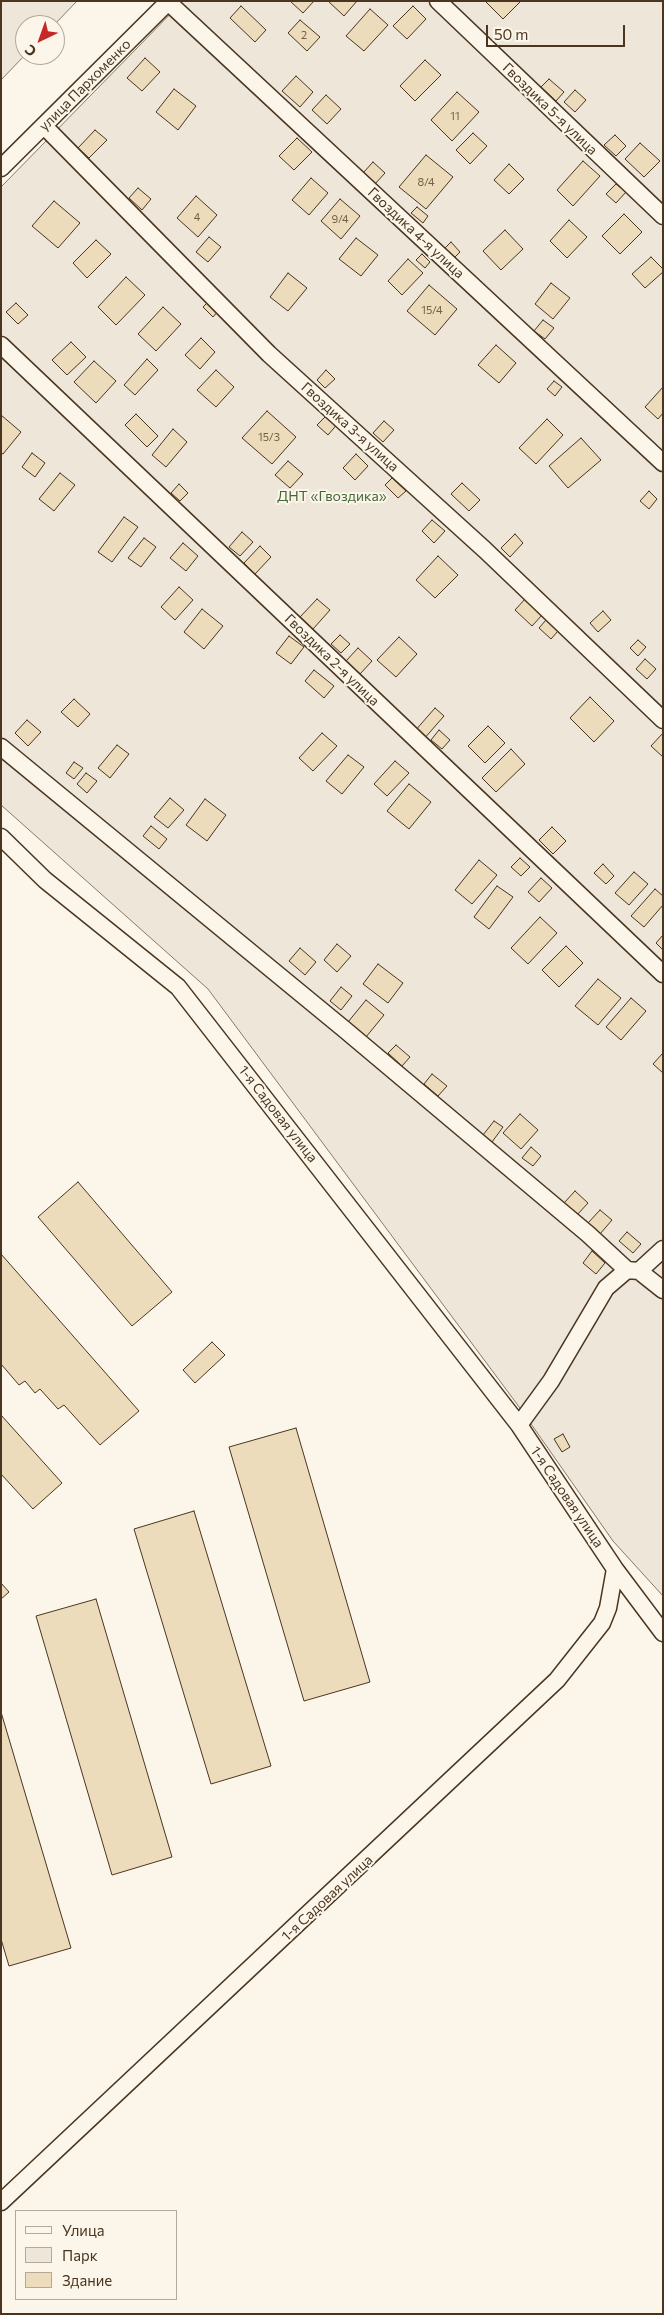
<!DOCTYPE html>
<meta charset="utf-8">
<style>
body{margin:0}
#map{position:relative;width:664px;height:2315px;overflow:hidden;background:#fbf6e9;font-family:Commissioner,sans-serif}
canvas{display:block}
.frame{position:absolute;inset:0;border:2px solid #4a3520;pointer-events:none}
.legend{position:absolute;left:15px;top:2210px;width:162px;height:90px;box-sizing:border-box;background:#fbf6e9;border:1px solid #b4a999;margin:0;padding:6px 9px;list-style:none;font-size:15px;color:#4a3520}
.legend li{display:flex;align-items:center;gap:10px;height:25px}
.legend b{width:25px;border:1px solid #b4a999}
.north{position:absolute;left:15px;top:15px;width:50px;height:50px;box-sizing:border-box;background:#fbf6e9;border:1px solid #b4a999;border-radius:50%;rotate:222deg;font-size:14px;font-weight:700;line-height:20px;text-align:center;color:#4a3520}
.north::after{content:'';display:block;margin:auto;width:18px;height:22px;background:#c62828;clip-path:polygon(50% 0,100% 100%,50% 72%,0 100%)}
.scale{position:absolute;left:486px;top:25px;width:139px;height:22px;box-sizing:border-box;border:2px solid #4a3520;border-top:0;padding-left:6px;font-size:15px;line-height:18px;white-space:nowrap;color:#4a3520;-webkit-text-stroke:4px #fbf6e9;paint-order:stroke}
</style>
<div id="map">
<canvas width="664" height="2315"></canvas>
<div class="frame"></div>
<ul class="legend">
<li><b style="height:6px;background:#fbf6e9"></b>Улица</li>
<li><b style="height:14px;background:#ede6d9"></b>Парк</li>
<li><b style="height:14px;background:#ecdcbc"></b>Здание</li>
</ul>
<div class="north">С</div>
<div class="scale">50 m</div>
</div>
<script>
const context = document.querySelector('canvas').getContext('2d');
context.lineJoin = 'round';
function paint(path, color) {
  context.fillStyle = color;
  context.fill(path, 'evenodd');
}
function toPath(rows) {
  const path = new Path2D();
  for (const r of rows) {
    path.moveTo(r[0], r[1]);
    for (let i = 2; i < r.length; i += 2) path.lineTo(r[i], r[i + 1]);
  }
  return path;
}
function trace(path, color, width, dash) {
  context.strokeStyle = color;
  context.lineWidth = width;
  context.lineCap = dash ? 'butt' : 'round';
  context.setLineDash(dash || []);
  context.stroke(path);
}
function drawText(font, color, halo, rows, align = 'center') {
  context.font = font + ' Commissioner,sans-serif';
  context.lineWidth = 4;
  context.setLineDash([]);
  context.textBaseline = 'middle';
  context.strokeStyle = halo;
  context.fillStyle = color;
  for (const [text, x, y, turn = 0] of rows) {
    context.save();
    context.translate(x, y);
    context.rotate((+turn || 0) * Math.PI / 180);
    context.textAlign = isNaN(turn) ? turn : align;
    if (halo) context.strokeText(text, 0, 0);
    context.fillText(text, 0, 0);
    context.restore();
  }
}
const green = toPath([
 [1,1,77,1,54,25,25,25,25,55,1,80,1,1],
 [183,1,663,1,663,1596,613,1541,517,1404,208,989,1,805,1,187,183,1]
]);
const building = toPath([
 [290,1,314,1,303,13,290,1],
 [328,1,357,1,344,16,328,1],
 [485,1,521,1,503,19,485,1],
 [241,6,266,30,255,42,230,18,241,6],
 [413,6,426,19,407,39,393,26,413,6],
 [370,9,388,25,364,51,346,36,370,9],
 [300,20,320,37,307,51,288,33,300,20],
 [145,58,160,72,142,91,127,78,145,58],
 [425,60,441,75,415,101,400,86,425,60],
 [296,76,313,92,300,107,282,91,296,76],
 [549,79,564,92,556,101,541,87,549,79],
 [174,89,196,106,178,130,156,112,174,89],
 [575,90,586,100,575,112,564,102,575,90],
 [457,92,479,112,452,141,431,120,457,92],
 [326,95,341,109,327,124,312,110,326,95],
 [95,130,107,140,89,158,78,148,95,130],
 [473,133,487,146,470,164,456,150,473,133],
 [615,135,626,146,616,156,604,145,615,135],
 [297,138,312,152,294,170,279,156,297,138],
 [640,143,660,161,644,177,625,159,640,143],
 [426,155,453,177,426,209,399,187,426,155],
 [583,161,600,176,573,206,557,190,583,161],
 [373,162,385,173,375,184,363,173,373,162],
 [509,164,524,179,509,194,494,180,509,164],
 [311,178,328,193,309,215,292,200,311,178],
 [616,184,626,192,616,203,606,194,616,184],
 [138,188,151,199,142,210,129,198,138,188],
 [196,196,217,215,198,237,177,218,196,196],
 [340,199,360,216,341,239,321,221,340,199],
 [54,201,80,223,58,248,32,226,54,201],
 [417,207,428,216,423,223,411,213,417,207],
 [624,214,642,232,620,254,602,236,624,214],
 [569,220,587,237,567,258,550,241,569,220],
 [505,230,523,249,501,270,483,251,505,230],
 [209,237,221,247,208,262,196,252,209,237],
 [356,238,378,255,361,276,339,259,356,238],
 [96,240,111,254,87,278,73,263,96,240],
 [451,242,460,252,453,259,444,249,451,242],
 [422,254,430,262,425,268,416,260,422,254],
 [651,257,663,269,663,272,645,288,632,274,651,257],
 [408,259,423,273,402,295,388,281,408,259],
 [288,273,307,288,288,311,270,297,288,273],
 [126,277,145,295,116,325,98,307,126,277],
 [551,283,570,298,553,319,535,304,551,283],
 [429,285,457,309,435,335,407,311,429,285],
 [209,301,219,310,213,317,203,307,209,301],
 [16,303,28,315,18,324,6,312,16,303],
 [163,307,181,324,156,351,138,334,163,307],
 [543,320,554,328,545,339,534,331,543,320],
 [201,338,215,352,200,369,185,355,201,338],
 [71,342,86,357,67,375,52,360,71,342],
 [496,345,516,363,499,383,478,365,496,345],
 [147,359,158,370,135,395,124,385,147,359],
 [94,361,116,381,96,403,74,382,94,361],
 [216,370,234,387,216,407,197,390,216,370],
 [326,370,335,379,325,388,317,380,326,370],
 [554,381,562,387,555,396,547,389,554,381],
 [663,387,663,413,658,419,645,407,663,387],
 [267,411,296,437,272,464,242,438,267,411],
 [329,413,339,422,328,435,317,425,329,413],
 [136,414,158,436,147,447,125,425,136,414],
 [1,415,21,432,3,454,1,453,1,415],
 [547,419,563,435,536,464,519,448,547,419],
 [384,421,394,430,383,442,373,433,384,421],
 [173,429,187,442,166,467,152,455,173,429],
 [581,438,601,460,568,488,549,466,581,438],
 [32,453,45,463,35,477,22,467,32,453],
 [356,454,368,466,355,480,343,468,356,454],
 [288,461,303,474,290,488,275,475,288,461],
 [60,473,75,485,54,511,39,499,60,473],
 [392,478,406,491,398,498,385,485,392,478],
 [462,483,480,500,469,511,451,494,462,483],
 [179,484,188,493,180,501,171,493,179,484],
 [649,491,657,499,649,509,640,501,649,491],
 [124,517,138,527,112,562,98,552,124,517],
 [432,520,445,531,434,543,422,531,432,520],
 [242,532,253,542,240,556,229,547,242,532],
 [515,534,523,543,510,557,501,548,515,534],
 [144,538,156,547,141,567,128,558,144,538],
 [183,543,198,556,186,571,170,558,183,543],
 [260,546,271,557,255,574,244,563,260,546],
 [438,556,458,575,435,598,416,580,438,556],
 [179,587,193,600,175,620,161,607,179,587],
 [526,598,543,614,532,626,515,610,526,598],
 [317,599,330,610,313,629,300,617,317,599],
 [202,609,223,626,204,649,184,632,202,609],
 [603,611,611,620,598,632,590,623,603,611],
 [546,620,558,631,551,639,539,628,546,620],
 [340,635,350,644,341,653,331,644,340,635],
 [289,636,304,647,291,664,276,653,289,636],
 [399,637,417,654,396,677,377,660,399,637],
 [638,640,646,647,638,656,630,648,638,640],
 [358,648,372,661,360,674,346,661,358,648],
 [645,659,656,669,647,679,636,669,645,659],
 [314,670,334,686,324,698,305,681,314,670],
 [590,697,614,721,594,742,570,718,590,697],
 [74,699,90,714,78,727,61,712,74,699],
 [435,708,444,716,423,740,414,732,435,708],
 [27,720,41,732,28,746,15,733,27,720],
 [488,726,505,743,485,763,468,746,488,726],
 [439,730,450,740,442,749,431,740,439,730],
 [322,733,337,746,313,771,299,758,322,733],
 [663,733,663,757,651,746,663,733],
 [117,745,129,754,110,778,98,768,117,745],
 [511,749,525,764,496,792,482,778,511,749],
 [348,755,364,767,342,794,326,781,348,755],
 [395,761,409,773,387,796,374,784,395,761],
 [74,762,83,768,74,779,66,773,74,762],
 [86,773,97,781,87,793,77,784,86,773],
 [409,784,431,802,409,829,387,811,409,784],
 [170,798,184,810,168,828,154,817,170,798],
 [205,799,226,815,207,841,186,825,205,799],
 [151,826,167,839,159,849,143,836,151,826],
 [552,827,566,841,553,854,539,840,552,827],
 [520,858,530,867,521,876,511,867,520,858],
 [479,860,497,875,472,904,455,890,479,860],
 [603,864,614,876,606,884,594,873,603,864],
 [634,872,648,884,629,905,615,893,634,872],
 [541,878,552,888,539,902,528,892,541,878],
 [497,886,513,897,489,929,474,917,497,886],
 [655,889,663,896,663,905,644,927,631,916,655,889],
 [540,917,557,933,528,964,511,948,540,917],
 [663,935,663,950,656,943,663,935],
 [337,944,351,956,337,972,324,960,337,944],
 [566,946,583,963,559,987,542,970,566,946],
 [300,948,316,962,305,975,289,961,300,948],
 [378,964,403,983,388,1003,363,984,378,964],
 [598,979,621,998,598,1025,575,1006,598,979],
 [341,987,352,996,341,1010,330,1001,341,987],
 [631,998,646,1011,621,1040,606,1027,631,998],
 [366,1000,384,1015,366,1037,348,1022,366,1000],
 [396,1045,410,1057,402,1066,388,1053,396,1045],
 [663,1053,663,1073,653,1064,663,1053],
 [432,1074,447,1086,438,1096,424,1084,432,1074],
 [520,1114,538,1130,521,1149,503,1133,520,1114],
 [494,1121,503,1127,492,1142,483,1135,494,1121],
 [531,1147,541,1156,533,1166,522,1158,531,1147],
 [78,1182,172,1292,132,1326,38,1217,78,1182],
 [575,1191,588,1203,577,1215,564,1203,575,1191],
 [600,1210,612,1220,600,1234,588,1223,600,1210],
 [627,1232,641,1244,633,1253,619,1241,627,1232],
 [592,1251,605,1263,596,1274,583,1263,592,1251],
 [1,1254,139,1411,100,1445,64,1405,58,1409,40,1389,35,1393,25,1381,19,1385,1,1364,1,1254],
 [212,1342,225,1355,195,1383,183,1370,212,1342],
 [1,1415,62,1483,33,1509,1,1474,1,1415],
 [296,1428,370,1682,304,1701,229,1447,296,1428],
 [563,1434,570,1447,562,1452,554,1439,563,1434],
 [194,1511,271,1766,211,1784,134,1529,194,1511],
 [1,1583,9,1592,1,1599,1,1583],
 [96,1599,172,1857,112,1875,36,1616,96,1599],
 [1,1712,71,1948,9,1966,1,1939,1,1712]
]);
const street = toPath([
 [438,1,663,216],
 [168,2,663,463],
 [44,126,269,354,485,550,663,720],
 [1,168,169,1],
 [1,345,663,974],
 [1,747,344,1029,588,1234,627,1270],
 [1,837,45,880,178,987,519,1425,615,1569,608,1608,602,1623,557,1680,1,2202],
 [639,1271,663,1290],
 [519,1425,551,1381,606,1288,627,1270,639,1271,663,1249],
 [615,1569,663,1633]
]);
const numberNames = [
 ["2",304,35],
 ["11",455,116],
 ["8/4",426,182],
 ["4",197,217],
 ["9/4",340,219],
 ["15/4",432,310],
 ["15/3",269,437]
];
const streetNames = [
 ["улица Пархоменко",85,85,-45],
 ["Гвоздика 5-я улица",550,109,44],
 ["Гвоздика 4-я улица",416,233,43],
 ["Гвоздика 3-я улица",350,427,42],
 ["Гвоздика 2-я улица",332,660,44],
 ["1-я Садовая улица",278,1114,52],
 ["1-я Садовая улица",567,1497,56],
 ["1-я Садовая улица",327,1898,-43]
];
const parkNames = [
 ["ДНТ «Гвоздика»",332,496]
];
paint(green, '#ede6d9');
trace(green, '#887966', 1);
paint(building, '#ecdcbc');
trace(building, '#4a3520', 1);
trace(street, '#4a3520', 19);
trace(street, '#fbf6e9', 16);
drawText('11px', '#725f47', null, numberNames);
drawText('14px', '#4a3520', '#fbf6e9', streetNames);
drawText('14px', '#436837', '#fbf6e9', parkNames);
</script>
